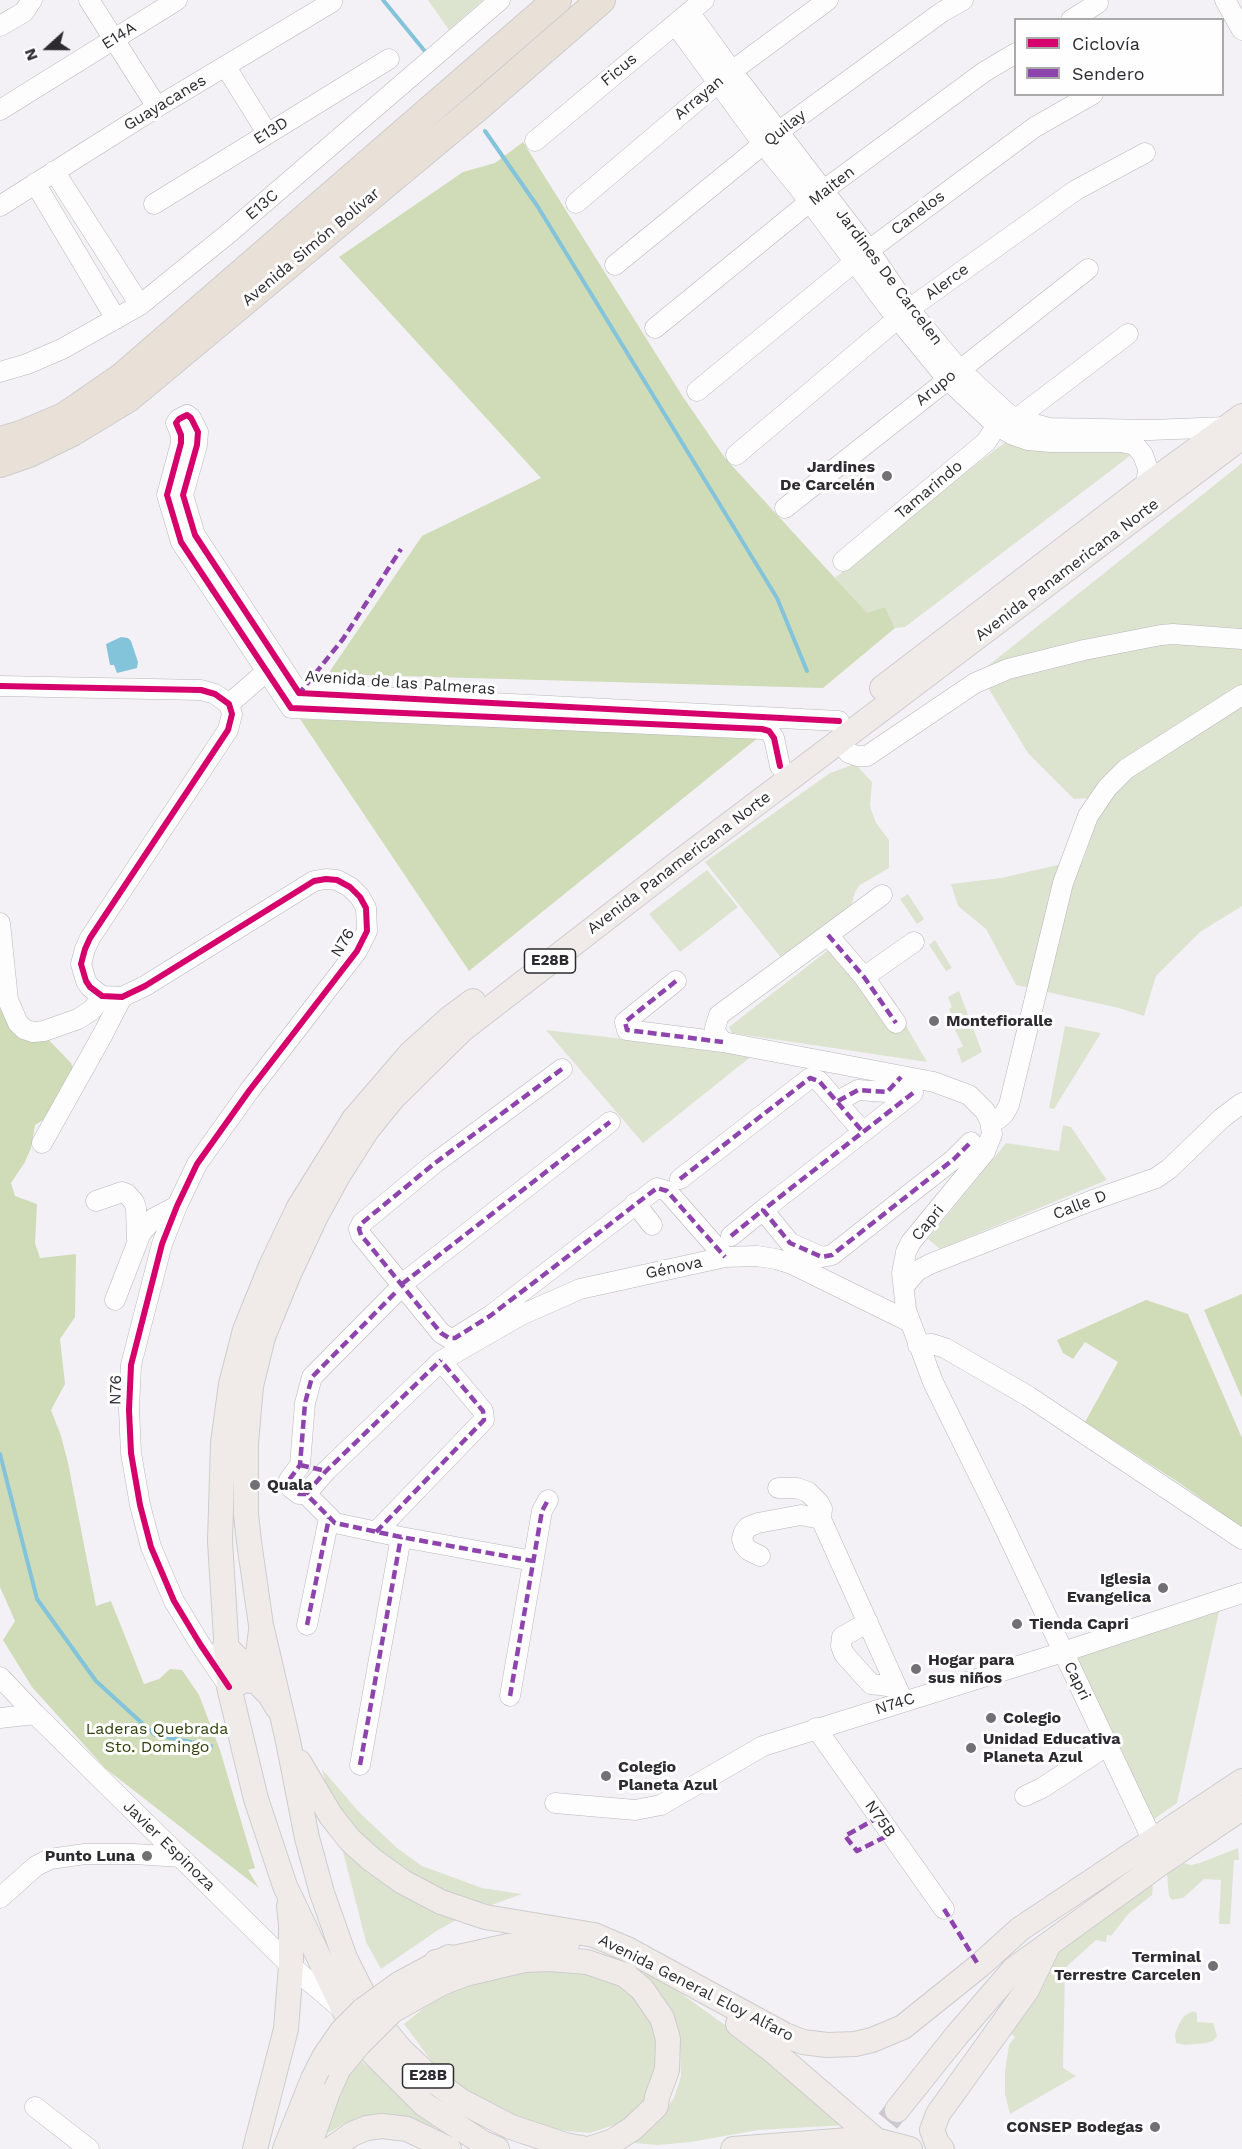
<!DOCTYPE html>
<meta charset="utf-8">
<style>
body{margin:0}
#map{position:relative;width:1242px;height:2149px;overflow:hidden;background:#f3f1f6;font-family:"Work Sans",sans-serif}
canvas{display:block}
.legend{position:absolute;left:1014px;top:18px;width:210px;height:78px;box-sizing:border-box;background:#fefefe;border:2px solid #aaaaab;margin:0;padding:8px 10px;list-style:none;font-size:18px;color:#2d2b2f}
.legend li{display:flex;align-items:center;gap:12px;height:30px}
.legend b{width:30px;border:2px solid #aaaaab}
.north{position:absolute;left:18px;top:18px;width:60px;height:60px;-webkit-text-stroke:4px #fefefe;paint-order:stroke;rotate:249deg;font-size:16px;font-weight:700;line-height:24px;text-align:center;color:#2d2b2f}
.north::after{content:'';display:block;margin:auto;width:21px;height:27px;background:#2d2b2f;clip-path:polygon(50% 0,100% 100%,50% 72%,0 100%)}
</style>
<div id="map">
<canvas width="1242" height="2149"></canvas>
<ul class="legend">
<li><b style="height:8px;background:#d6006c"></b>Ciclovía</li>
<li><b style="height:8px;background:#8e44ad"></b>Sendero</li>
</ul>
<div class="north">N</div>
</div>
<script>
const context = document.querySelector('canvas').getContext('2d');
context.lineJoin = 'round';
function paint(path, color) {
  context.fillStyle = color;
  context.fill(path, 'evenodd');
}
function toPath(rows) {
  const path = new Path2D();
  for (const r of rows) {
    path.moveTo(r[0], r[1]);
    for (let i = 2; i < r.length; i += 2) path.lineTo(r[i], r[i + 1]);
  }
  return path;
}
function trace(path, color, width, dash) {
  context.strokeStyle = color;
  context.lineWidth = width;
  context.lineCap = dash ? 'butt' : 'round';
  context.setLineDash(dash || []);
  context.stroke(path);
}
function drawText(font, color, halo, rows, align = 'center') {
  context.font = font + ' "Work Sans",sans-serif';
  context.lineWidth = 6;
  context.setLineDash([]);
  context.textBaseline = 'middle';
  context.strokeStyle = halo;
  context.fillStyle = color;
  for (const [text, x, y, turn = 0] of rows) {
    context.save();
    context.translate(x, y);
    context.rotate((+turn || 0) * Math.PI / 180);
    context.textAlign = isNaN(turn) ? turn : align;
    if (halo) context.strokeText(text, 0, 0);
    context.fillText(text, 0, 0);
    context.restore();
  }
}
const green = toPath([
 [428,0,483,0,449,30],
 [1007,441,1135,452,905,627,895,628,885,607,867,614,835,578,942,490],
 [1242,463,1242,906,1200,932,1156,976,1144,1016,1119,1008,1016,985,986,929,958,906,951,884,1001,878,1084,859,1091,833,1099,818,1091,798,1074,799,1028,753,979,673],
 [855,764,872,782,870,806,876,823,889,840,889,868,860,885,855,892,852,904,782,959,705,862,830,773],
 [707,870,738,907,680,952,649,914],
 [908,894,924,919,917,924,900,899],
 [935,940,952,968,946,971,929,945],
 [840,941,872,972,895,1002,909,1031,927,1062,732,1033,729,1027],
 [959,991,982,1052,962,1063,957,1049,963,1046,949,1018,952,1016,949,1009,952,1007,948,997],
 [1065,1026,1101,1033,1054,1109,1049,1108],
 [546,1030,727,1051,753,1055,643,1143],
 [1063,1125,1071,1127,1107,1180,940,1249,928,1239,1006,1143,1059,1151],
 [1220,1607,1177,1803,1153,1820,1076,1661,1080,1653],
 [322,1769,358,1811,397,1848,422,1866,482,1888,522,1894,469,1913,438,1930,381,1969,366,1942],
 [1238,1848,1239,1860,1234,1860,1230,1924,1219,1924,1221,1880,1204,1879,1183,1898,1172,1900,1169,1896,1167,1874,1184,1863,1191,1865,1200,1863],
 [1153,1884,1152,1895,1129,1913,1111,1936,1107,1935,1106,1942,1096,1940,1065,1968,1063,2068,1076,2076,1010,2114,1005,2094,1005,2071,1009,2045,1015,2037,1010,2033,1052,1957,1061,1949],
 [545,1969,576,1970,626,1984,645,2002,660,2053,645,2102,620,2123,590,2133,555,2130,508,2115,466,2090,433,2063,404,2024,429,2004,461,1988,502,1976],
 [651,1972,764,2053,847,2125,758,2130,691,2142,658,2145,633,2143,654,2126,674,2098,681,2076,680,2045,671,2013,644,1973],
 [1193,2011,1197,2013,1197,2022,1213,2023,1217,2036,1213,2041,1206,2043,1185,2045,1176,2043,1175,2034,1179,2024,1184,2016],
 [356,2057,447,2131,413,2121,373,2119,345,2123,323,2136,339,2091]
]);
const forest = toPath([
 [523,142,683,397,725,458,867,613,885,607,895,628,823,688,328,674,422,536,541,478,339,257,463,172,495,163],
 [300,719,759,737,469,971],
 [0,915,16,1024,42,1033,71,1063,76,1076,56,1112,35,1125,31,1148,25,1162,11,1183,15,1196,37,1204,35,1243,40,1258,76,1254,75,1317,60,1339,65,1384,51,1410,61,1436,68,1463,96,1606,111,1601,144,1684,159,1679,170,1669,182,1670,199,1695,220,1750,255,1868,248,1870,259,1888,105,1768,32,1687,3,1640,15,1621,0,1587],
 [1242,1294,1242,1398,1204,1310],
 [1146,1300,1188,1314,1242,1438,1242,1528,1181,1484,1085,1422,1118,1362,1085,1342,1073,1359,1063,1353,1057,1340]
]);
const water = toPath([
 [121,637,128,638,131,641,138,662,137,668,117,673,114,665,110,665,106,644]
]);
const stream = toPath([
 [383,0,428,55],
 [485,131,538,207,777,598,807,671],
 [0,1454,37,1599,96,1681,155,1735,211,1746]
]);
const majorTunnel = toPath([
 [865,2149,897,2110]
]);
const minor = toPath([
 [89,0,157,107],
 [1225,0,1242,30],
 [689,12,732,71,869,250,909,309,959,369,1006,412,1016,419,1049,428,1150,430,1228,427],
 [1071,20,1098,3],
 [675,24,763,144,810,202,888,307,947,379,996,425,1011,434,1028,440,1051,442,1121,442,1135,445,1143,455,1148,469,1146,486],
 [0,26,24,12,32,0],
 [226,67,267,133],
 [0,110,177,0],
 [535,141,704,0],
 [54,171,140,305],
 [35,183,116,319],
 [576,203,732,71,828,0],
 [154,204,389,59],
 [0,206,157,107,332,2],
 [615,265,778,132,942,12,963,0],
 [655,328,824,190,984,72,1016,53],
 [0,372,27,364,62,349,140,305,229,233,500,0],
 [697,391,869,250,1035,127,1093,94],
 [1016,419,1128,334],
 [736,455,909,309,1076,190,1145,153],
 [785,508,1088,269],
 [843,561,986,442,1003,416],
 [0,686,201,690,215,694,229,704,232,714,228,730,90,938,85,949,81,964,86,981,90,987,102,996,122,997,145,986,314,881,326,879,337,880,350,887,360,897,366,908,367,931,357,951,249,1091,197,1164,177,1206,162,1244,131,1365,129,1410,131,1453,140,1505,151,1547,174,1601,200,1644,229,1687],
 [229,704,275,664],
 [839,741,849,753,857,756,867,756,975,683,1008,669,1084,650,1161,635,1173,634,1242,639],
 [780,766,774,738,769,731,762,729,291,708,181,542,167,495,181,443,181,435,176,423,179,419,187,415,191,418,198,432,197,445,183,495,195,535,299,693,839,721],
 [882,895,719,1015,715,1028,717,1035,723,1042,934,1082,969,1095,985,1111,990,1121,992,1134,985,1152,911,1242,906,1252,902,1273,906,1310,933,1382,998,1514,1152,1839],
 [0,923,8,1000,18,1023,24,1029,33,1032,44,1031,78,1019,92,1010,102,996],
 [828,935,864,977,896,1023],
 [864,977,914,942],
 [676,981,625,1022,627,1030,723,1042],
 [562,1069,435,1163,362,1223,359,1229,361,1235,441,1333,449,1338,455,1338,490,1316,657,1188,667,1191,725,1257],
 [913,1093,763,1210,790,1243,822,1257,832,1255,954,1159,971,1142],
 [838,1101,858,1090,887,1092,901,1077],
 [990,1121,998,1119,1004,1114,1009,1105,1063,883,1088,816,1107,788,1126,769,1242,695],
 [42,1143,103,1034,122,997],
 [680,1179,810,1078,819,1081,863,1132],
 [96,1201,122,1192,127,1194,134,1202,136,1208,137,1239],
 [635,1203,652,1225],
 [731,1236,763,1210],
 [402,1284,610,1122],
 [904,1286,917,1271,930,1264,1093,1200,1156,1178,1169,1169,1222,1118,1242,1103],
 [395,1293,312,1377,305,1403,300,1465,289,1480,291,1488,299,1494,306,1494,335,1523,401,1537,533,1561],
 [115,1300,141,1233,154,1218,177,1206],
 [918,1345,932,1344,945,1348,1028,1396,1242,1539],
 [778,1488,797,1488,808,1492,819,1503,822,1509,821,1519],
 [306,1494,326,1471,441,1361,521,1315,580,1289,725,1257,757,1256,776,1259,792,1264,910,1322],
 [376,1532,484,1420,483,1411,441,1361],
 [760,1556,748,1550,744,1545,742,1539,744,1532,748,1527,758,1523,801,1515,821,1519,903,1701],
 [868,1622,842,1637,841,1646,844,1654,871,1684,896,1687],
 [307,1625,329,1518],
 [0,1677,35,1714,291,1966,342,2009],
 [510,1696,542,1511,548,1500],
 [0,1718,35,1714],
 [816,1728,944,1909],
 [360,1765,401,1537],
 [1025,1796,1042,1788,1108,1745],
 [555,1803,635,1810,661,1805,763,1746,1063,1652,1242,1593],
 [0,1898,36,1866,50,1859,85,1854,134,1854,181,1857],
 [35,2107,89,2149]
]);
const major = toPath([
 [882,688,1146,486,1242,416],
 [473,1001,450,1018,410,1054,354,1119,299,1207,271,1266,245,1330,231,1384,223,1443,220,1541,229,1687,256,1799,285,1886,344,2010,372,2052,425,2105,483,2143,497,2149],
 [225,1646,239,1660,247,1662,254,1660,258,1654,261,1630],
 [229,1687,246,1680,257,1682,270,1695,277,1707],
 [299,1762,331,1816,350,1840,371,1859,403,1882,441,1902,485,1917,594,1935,627,1949,785,2035,803,2042,827,2045,855,2044,872,2040,903,2027,979,1966,1020,1929,1242,1781],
 [436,1962,508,1946,539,1943,567,1944],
 [399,1984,449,1957],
 [408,2002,442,1983,465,1974,524,1960,550,1959,587,1962,625,1975,642,1989,662,2018,668,2039,667,2070,657,2097,656,2106,632,2129,613,2141,589,2149],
 [738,2024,773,2051,876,2140],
 [897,2110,957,2035,1014,1969,1161,1863,1242,1808],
 [255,2149,286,2029,291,1966,291,1925,289,1906],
 [285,2149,313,2079],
 [308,2149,328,2092,339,2068],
 [331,2149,352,2134,367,2128,382,2126,407,2129,449,2149],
 [587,2149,565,2145,511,2127,461,2101,433,2080,401,2050,382,2027,360,1988,345,1958,322,1893,307,1838,288,1741,261,1625,249,1542,246,1514,246,1443,251,1386,263,1337,288,1276,316,1216,339,1174,367,1130,393,1098,462,1030,678,863,1242,437],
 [733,2149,849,2140,876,2140,910,2149],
 [942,2149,937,2143,932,2130,938,2114,1027,1990,1048,1946]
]);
const highway = toPath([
 [0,441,21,435,64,417,122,377,557,0],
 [0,463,29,453,72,432,128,398,479,106,601,0]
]);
const majorBridge = toPath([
 [339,2068,359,2044,392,2011,408,2002],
 [313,2079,324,2057,342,2031,363,2010,399,1984]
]);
const quiet = toPath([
 [298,695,343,639,401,549],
 [828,935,864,977,896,1023],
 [676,981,625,1022,627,1030,723,1042],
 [562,1069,435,1163,362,1223,359,1229,361,1235,441,1333,449,1338,455,1338,490,1316,657,1188,667,1191,725,1257],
 [913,1093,763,1210,790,1243,822,1257,832,1255,954,1159,971,1142],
 [838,1101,858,1090,887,1092,901,1077],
 [680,1179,810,1078,819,1081,863,1132],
 [731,1236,763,1210],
 [402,1284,610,1122],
 [395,1293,312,1377,305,1403,300,1465,289,1480,291,1488,299,1494,306,1494,335,1523,401,1537,533,1561],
 [300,1465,326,1471],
 [306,1494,326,1471,441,1360],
 [376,1532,484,1420,483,1411,441,1361],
 [307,1625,329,1518],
 [510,1696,542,1511,548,1500],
 [360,1765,401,1537],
 [879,1817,845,1836,857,1851,891,1834],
 [944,1909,979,1966]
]);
const cycleway = toPath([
 [0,686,201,690,215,694,229,704,232,714,228,730,90,938,85,949,81,964,86,981,90,987,102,996,122,997,145,986,314,881,326,879,337,880,350,887,360,897,366,908,367,931,357,951,249,1091,197,1164,177,1206,162,1244,131,1365,129,1410,131,1453,140,1505,151,1547,174,1601,200,1644,229,1687],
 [780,766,774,738,769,731,762,729,291,708,181,542,167,495,181,443,181,435,176,423,179,419,187,415,191,418,198,432,197,445,183,495,195,535,299,693,839,721]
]);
const markers = [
 [887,476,6,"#727075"],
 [934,1021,6,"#727075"],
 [255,1485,6,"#727075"],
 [1163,1588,6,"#727075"],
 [1017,1624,6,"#727075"],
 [916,1669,6,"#727075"],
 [991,1718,6,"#727075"],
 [971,1748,6,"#727075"],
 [606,1776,6,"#727075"],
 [147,1856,6,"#727075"],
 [1213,1966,6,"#727075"],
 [1155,2127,6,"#727075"]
];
const shields = [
 [550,961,51],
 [428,2076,51]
];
const shieldNames = [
 ["E28B",550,961],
 ["E28B",428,2076]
];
const streetNames = [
 ["E14A",119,36,-32],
 ["Ficus",619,70,-40],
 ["Arrayan",699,98,-40],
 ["Guayacanes",165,103,-31],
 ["Quilay",785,128,-38],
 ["E13D",271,131,-32],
 ["Maiten",832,186,-38],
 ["E13C",262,205,-40],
 ["Canelos",918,213,-37],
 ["Avenida Simón Bolívar",311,247,-40],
 ["Jardines De Carcelen",889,277,53],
 ["Alerce",947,282,-36],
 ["Arupo",936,388,-39],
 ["Tamarindo",929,490,-40],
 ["Avenida Panamericana Norte",1067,570,-37],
 ["Avenida de las Palmeras",400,683,4],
 ["Avenida Panamericana Norte",679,863,-37],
 ["N76",343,943,-59],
 ["Calle D",1080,1205,-21],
 ["Capri",928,1223,-51],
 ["Génova",674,1268,-12],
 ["N76",116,1390,-88],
 ["Capri",1077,1681,64],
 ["N74C",895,1704,-17],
 ["N75B",880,1819,55],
 ["Javier Espinoza",169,1846,44],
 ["Avenida General Eloy Alfaro",696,1988,27]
];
const poiNames = [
 ["Jardines",875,467,"right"],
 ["De Carcelén",875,485,"right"],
 ["Montefioralle",946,1021],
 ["Quala",267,1485],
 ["Iglesia",1151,1579,"right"],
 ["Evangelica",1151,1597,"right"],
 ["Tienda Capri",1029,1624],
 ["Hogar para",928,1660],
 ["sus niños",928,1678],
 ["Colegio",1003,1718],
 ["Unidad Educativa",983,1739],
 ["Planeta Azul",983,1757],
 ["Colegio",618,1767],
 ["Planeta Azul",618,1785],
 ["Punto Luna",135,1856,"right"],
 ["Terminal",1201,1957,"right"],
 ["Terrestre Carcelen",1201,1975,"right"],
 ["CONSEP Bodegas",1143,2127,"right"]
];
const parkNames = [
 ["Laderas Quebrada",157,1729],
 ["Sto. Domingo",157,1747]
];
paint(green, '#dce4d0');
paint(forest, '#cfdcb7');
paint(water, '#84c4db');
trace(stream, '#84c4db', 4);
trace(majorTunnel, '#cbc9ce', 24, [24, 12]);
trace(minor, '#b7b6ba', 21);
trace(major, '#cdccce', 26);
trace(highway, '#cdccce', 30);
trace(minor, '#fdfdfe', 20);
trace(major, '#f0ebe8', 24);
trace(highway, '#e9e0d8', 28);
trace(majorBridge, '#cdccce', 26, []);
trace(majorBridge, '#f0ebe8', 24);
trace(quiet, '#8e44ad', 4.5, [9, 4.5]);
trace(cycleway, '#d6006c', 6);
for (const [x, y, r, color] of markers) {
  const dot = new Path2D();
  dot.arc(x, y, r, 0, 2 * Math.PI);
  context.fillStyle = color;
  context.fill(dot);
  trace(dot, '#fefefe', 2);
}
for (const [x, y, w] of shields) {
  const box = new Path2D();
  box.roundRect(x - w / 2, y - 12, w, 24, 4.5);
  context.fillStyle = '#fefefe';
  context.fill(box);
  trace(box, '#2d2b2f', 1.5);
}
drawText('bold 15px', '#2d2b2f', null, shieldNames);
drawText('16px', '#2d2b2f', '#fefefe', streetNames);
drawText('bold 16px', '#2d2b2f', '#fefefe', poiNames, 'left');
drawText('16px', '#30400b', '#fefefe', parkNames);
</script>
